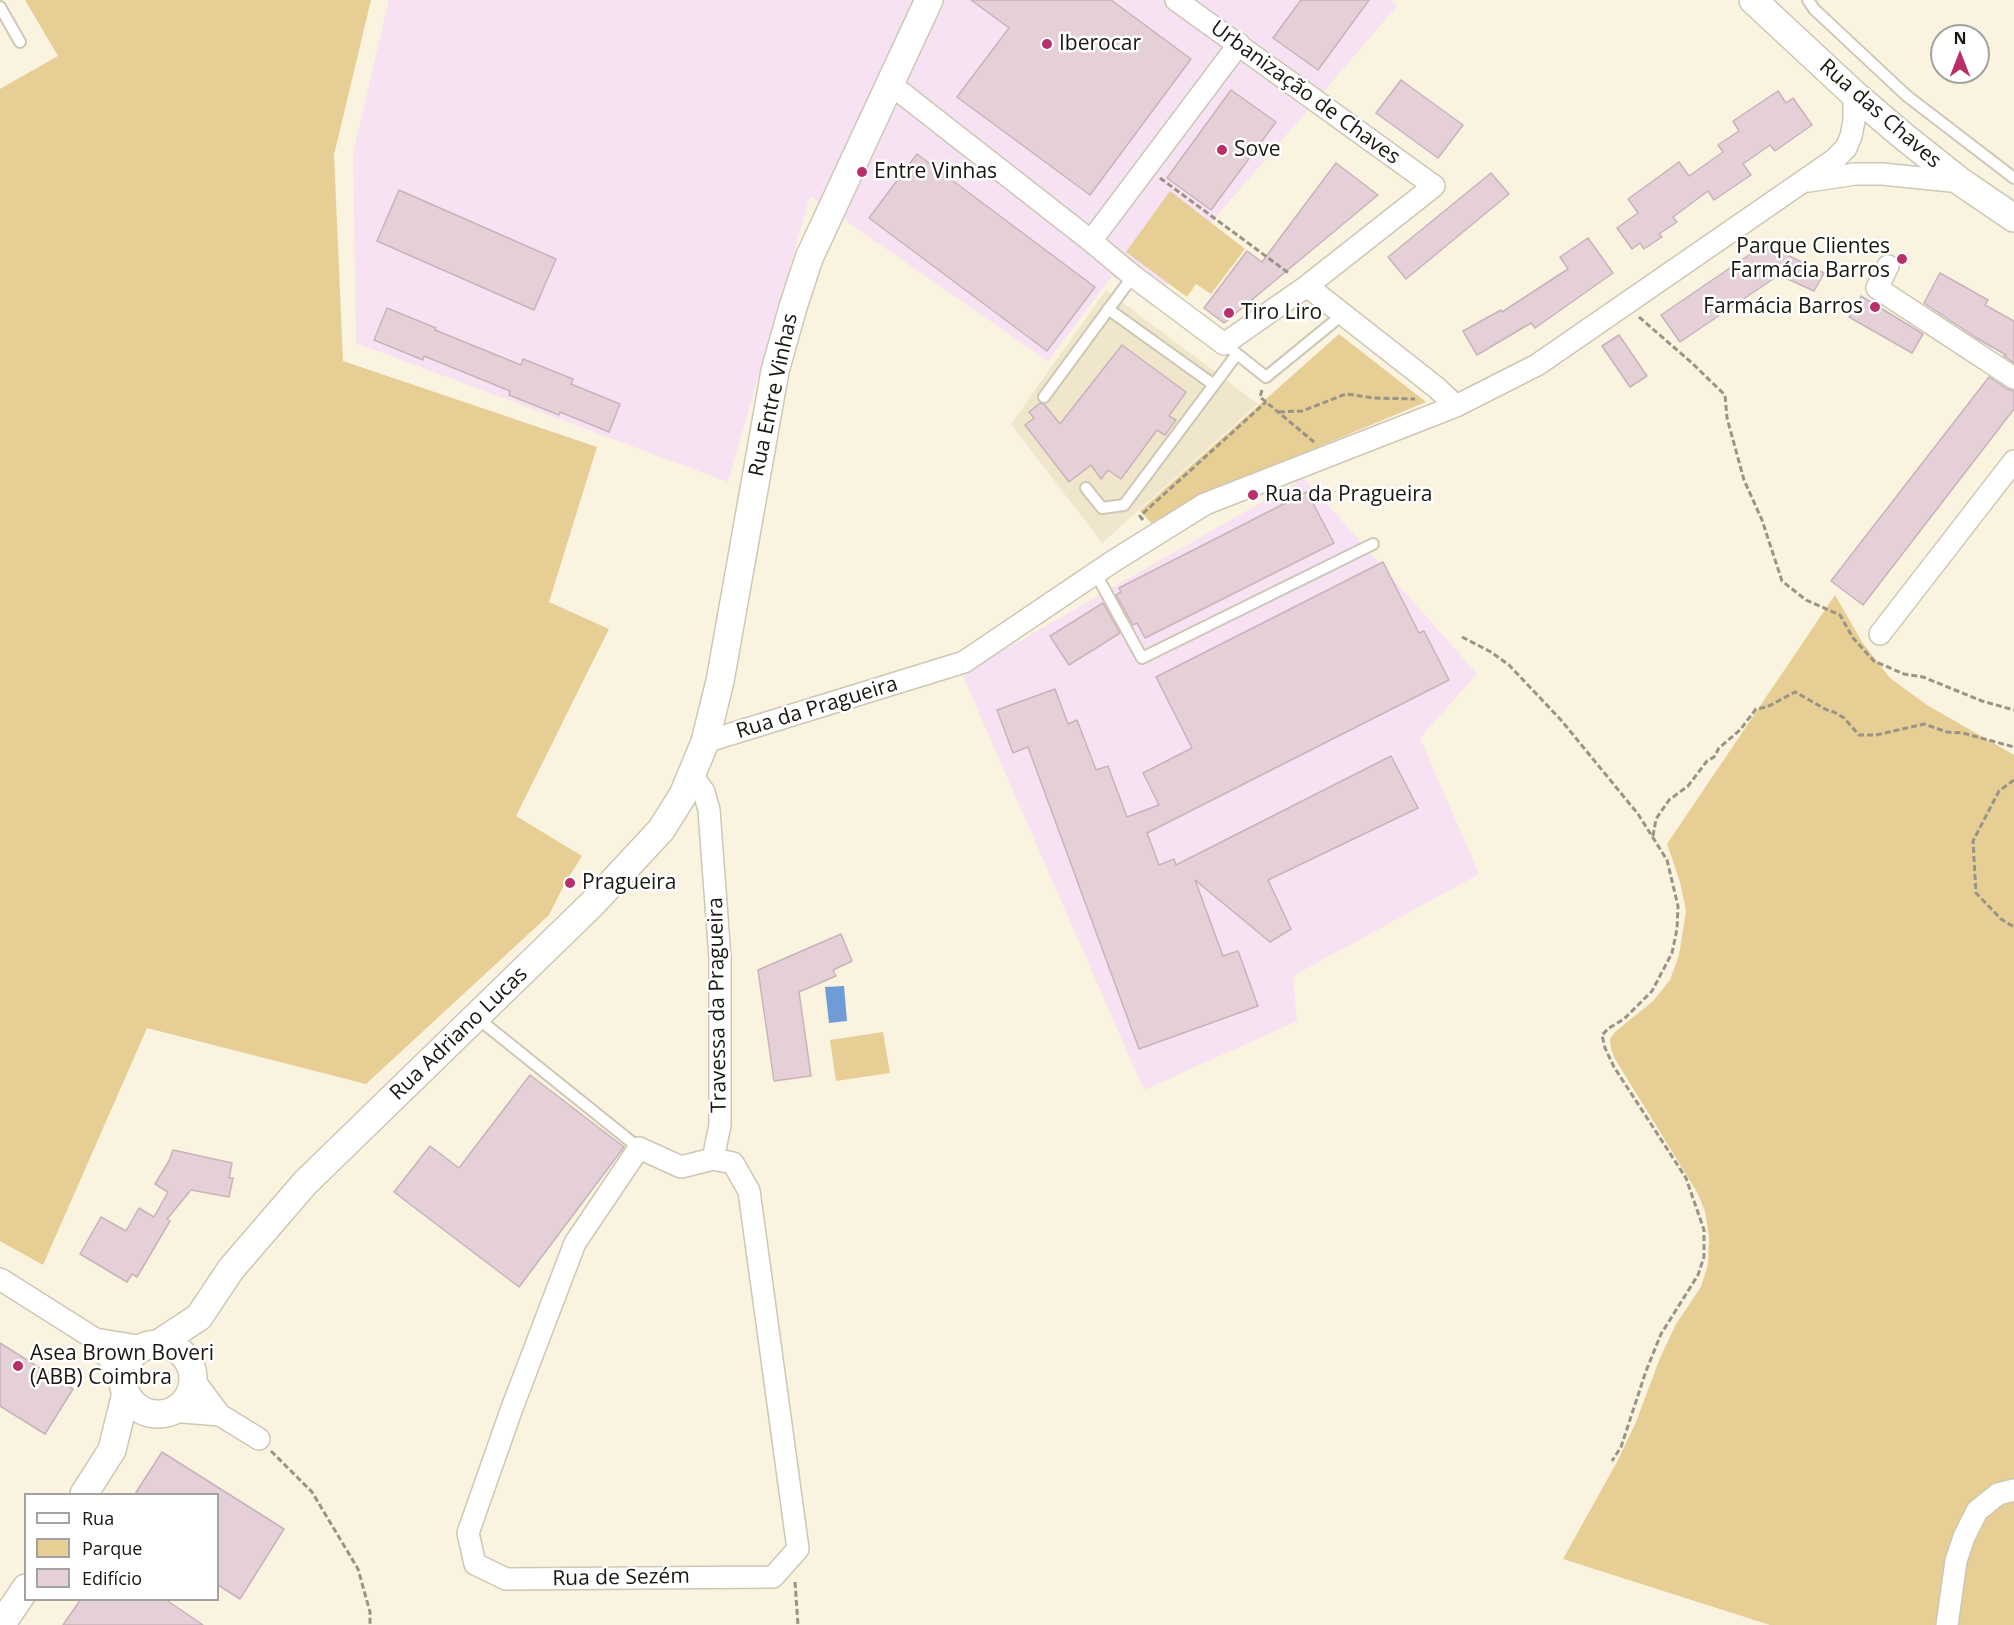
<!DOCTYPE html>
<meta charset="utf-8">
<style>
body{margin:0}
#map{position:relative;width:2014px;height:1625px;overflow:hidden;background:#faf3e0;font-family:"Open Sans",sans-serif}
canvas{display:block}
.legend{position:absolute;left:24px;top:1493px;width:195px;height:108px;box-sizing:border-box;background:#fff;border:2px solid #a3a29f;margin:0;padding:8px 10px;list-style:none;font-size:18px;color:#191710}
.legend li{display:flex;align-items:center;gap:12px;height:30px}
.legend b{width:30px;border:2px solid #a3a29f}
.north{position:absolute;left:1930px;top:24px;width:60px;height:60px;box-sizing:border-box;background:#fff;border:2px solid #a3a29f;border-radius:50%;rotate:0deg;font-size:16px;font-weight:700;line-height:24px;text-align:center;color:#191710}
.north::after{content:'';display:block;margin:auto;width:21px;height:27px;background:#b82f6a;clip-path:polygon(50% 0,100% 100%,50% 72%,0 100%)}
</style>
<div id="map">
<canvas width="2014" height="1625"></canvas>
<ul class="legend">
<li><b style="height:8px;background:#fff"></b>Rua</li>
<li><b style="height:16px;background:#e6ce94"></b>Parque</li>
<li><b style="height:16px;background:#e6d0d8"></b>Edifício</li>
</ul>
<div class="north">N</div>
</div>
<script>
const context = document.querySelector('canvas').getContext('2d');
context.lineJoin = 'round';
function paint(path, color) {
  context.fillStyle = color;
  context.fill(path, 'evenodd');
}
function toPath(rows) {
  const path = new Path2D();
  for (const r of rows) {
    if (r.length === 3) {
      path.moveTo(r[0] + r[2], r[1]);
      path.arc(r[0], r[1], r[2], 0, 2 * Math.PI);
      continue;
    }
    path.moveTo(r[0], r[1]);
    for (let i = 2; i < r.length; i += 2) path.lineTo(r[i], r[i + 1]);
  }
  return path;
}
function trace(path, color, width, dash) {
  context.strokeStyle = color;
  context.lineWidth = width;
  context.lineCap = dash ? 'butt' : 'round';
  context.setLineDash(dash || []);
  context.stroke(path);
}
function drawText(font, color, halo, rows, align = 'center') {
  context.font = font + ' "Open Sans",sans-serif';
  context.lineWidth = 5;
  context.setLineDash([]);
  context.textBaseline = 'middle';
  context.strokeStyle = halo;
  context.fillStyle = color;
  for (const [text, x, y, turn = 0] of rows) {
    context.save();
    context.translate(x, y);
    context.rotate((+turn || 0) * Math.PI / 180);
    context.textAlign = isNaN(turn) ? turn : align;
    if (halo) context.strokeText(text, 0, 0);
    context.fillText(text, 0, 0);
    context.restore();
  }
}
const built = toPath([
 [1106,290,1258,404,1102,543,1011,424]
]);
const industrial = toPath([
 [389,0,1391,0,1397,6,1210,224,1152,306,1112,276,1048,361,810,196,728,482,356,343,353,153],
 [1304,478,1477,674,1420,738,1479,874,1293,976,1297,1021,1144,1090,962,674]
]);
const green = toPath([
 [25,0,371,0,334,155,343,361,597,447,549,602,609,629,516,816,582,856,565,883,549,915,366,1084,147,1028,43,1265,0,1241,0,89,58,56],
 [1170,191,1245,249,1211,294,1196,284,1187,297,1126,252],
 [1339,334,1426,402,1222,487,1151,523,1140,511],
 [1835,595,1862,642,1890,678,1927,705,2014,755,2014,1625,1770,1625,1563,1559,1617,1462,1636,1422,1660,1358,1676,1324,1701,1287,1708,1264,1709,1237,1705,1211,1697,1192,1615,1059,1611,1049,1610,1039,1615,1032,1653,1001,1670,980,1679,955,1686,911,1680,882,1667,844],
 [883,1032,890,1073,836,1081,830,1040]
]);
const water = toPath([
 [844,986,847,1021,829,1023,825,987]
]);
const building = toPath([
 [971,0,1111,0,1191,59,1090,195,957,97,1009,28,971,0],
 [1301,0,1369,0,1318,70,1273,38,1301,0],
 [1401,80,1463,125,1438,158,1376,113,1401,80],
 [1231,90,1276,122,1211,210,1167,178,1231,90],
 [1778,91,1786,103,1793,98,1812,125,1775,151,1770,145,1743,164,1751,175,1714,200,1708,191,1673,217,1677,222,1659,234,1662,237,1644,249,1640,243,1632,249,1617,228,1638,213,1628,199,1679,162,1689,176,1723,152,1718,145,1739,131,1733,121,1778,91],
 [917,154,1095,287,1047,351,869,218,917,154],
 [1336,163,1378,195,1224,323,1204,308,1247,251,1262,262,1336,163],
 [1491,173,1509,194,1406,279,1388,257,1491,173],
 [399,190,556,259,534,310,377,241,399,190],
 [1588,238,1613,273,1535,328,1531,323,1477,355,1463,331,1501,310,1502,312,1568,269,1560,257,1588,238],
 [1765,244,1824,273,1814,291,1779,275,1680,342,1661,315,1765,244],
 [1940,273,1988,300,1985,305,2014,321,2014,363,2004,356,2006,355,1975,337,1924,303,1940,273],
 [1861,296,1923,334,1912,353,1849,317,1861,296],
 [387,308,436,328,435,330,521,365,523,359,573,379,571,384,620,404,609,432,560,412,559,415,509,395,510,391,424,356,423,360,374,340,387,308],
 [1619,335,1647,376,1630,387,1602,346,1619,335],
 [1122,345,1186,392,1169,416,1176,420,1165,435,1157,430,1121,479,1108,470,1101,479,1091,465,1069,482,1025,425,1034,418,1029,412,1040,403,1044,404,1060,424,1122,345],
 [1989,377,2007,389,2014,391,2014,409,1863,605,1831,581,1989,377],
 [1307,492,1334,543,1145,638,1137,623,1133,625,1116,595,1121,592,1119,588,1307,492],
 [1383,562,1419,633,1424,631,1449,680,1147,833,1159,865,1174,859,1176,865,1391,756,1418,808,1268,880,1291,929,1270,942,1195,880,1223,956,1238,951,1258,1006,1139,1049,1028,747,1013,753,997,710,1055,689,1068,724,1077,720,1096,770,1108,766,1127,817,1159,805,1143,773,1192,748,1156,677,1383,562],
 [1103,603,1120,633,1069,665,1050,636,1103,603],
 [841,934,852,961,833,970,836,976,799,992,811,1076,774,1081,758,970,841,934],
 [530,1075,624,1147,519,1287,394,1192,430,1146,459,1168,530,1075],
 [173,1150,232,1163,229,1178,233,1178,229,1197,191,1190,167,1219,170,1221,137,1277,132,1274,127,1282,80,1254,101,1217,126,1231,139,1208,154,1217,168,1192,155,1184,169,1161,173,1150],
 [0,1343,73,1389,45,1434,0,1406,0,1343],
 [162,1452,284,1529,240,1599,218,1585,218,1494,135,1494,162,1452],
 [81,1599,165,1599,203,1625,63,1625,81,1599]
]);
const path = toPath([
 [1160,178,1290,274],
 [1639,317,1692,363,1725,395,1727,418,1744,480,1762,520,1782,581,1806,600,1840,615,1853,638,1874,661,1904,674,1923,677,1982,701,2014,710],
 [1262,390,1260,397,1314,442],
 [1279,412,1302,411,1346,394,1374,398,1415,399],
 [1143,520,1140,516,1266,402],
 [1462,637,1491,652,1509,665,1561,720,1638,814,1667,860,1678,906,1677,929,1672,953,1652,991,1624,1019,1609,1028,1602,1035,1605,1048,1614,1067,1686,1178,1704,1230,1704,1257,1698,1275,1661,1334,1646,1371,1621,1447,1612,1461],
 [2014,780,1999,791,1973,841,1976,893,2001,919,2014,927],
 [1653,836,1656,819,1669,800,1688,786,1707,761,1714,757,1719,748,1740,730,1756,709,1767,707,1795,692,1827,710,1834,712,1844,718,1859,735,1876,735,1924,724,1947,732,1963,733,2014,747],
 [271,1451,312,1492,358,1569,370,1612,370,1625],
 [795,1582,798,1625]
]);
const service = toPath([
 [1808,0,1814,9,1907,96,2014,178],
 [0,7,20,42],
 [1108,309,1214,385],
 [1232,350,1266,377,1342,315],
 [1044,397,1133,276],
 [1086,488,1102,508,1124,505,1237,354],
 [1096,574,1142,658,1373,544],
 [476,1017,639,1148]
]);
const minor = toPath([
 [889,83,1091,241,1133,276,1224,344,1307,286,1434,186,1176,0],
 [1809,181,1855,174,1882,174,1961,182],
 [1091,241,1239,44],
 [1888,266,1877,288,2014,378],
 [1307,286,1437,388,1456,406],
 [1880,634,2014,461],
 [705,742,964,662,1112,562,1205,504,1456,406,1537,365,1834,160,1846,148,1851,136,1854,121,1854,94],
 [692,775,704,792,709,810,720,958,720,1125,713,1159,681,1167,639,1148,575,1243,512,1408,468,1533,475,1564,506,1579,773,1577,798,1549,749,1191,733,1163,713,1159],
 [0,1279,95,1339,123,1379],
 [95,1339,144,1347],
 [193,1379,220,1415,259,1439],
 [171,1411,220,1415],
 [1947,1625,1956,1561,1964,1537,1977,1511,1998,1494,2014,1490]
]);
const tertiary = toPath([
 [1753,0,1854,94,1902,135,1961,182,2014,218],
 [158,1344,199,1317,231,1269,305,1183,592,904,661,830,683,795,705,742,720,681,775,371,793,307,809,258,929,0],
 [158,1379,35],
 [84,1494,112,1450,126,1393],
 [1,1625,26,1588]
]);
const markers = [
 [1047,44,6,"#b82f6a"],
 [1222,150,6,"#b82f6a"],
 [862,172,6,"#b82f6a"],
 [1902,259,6,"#b82f6a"],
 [1875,307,6,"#b82f6a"],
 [1229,313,6,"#b82f6a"],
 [1253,495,6,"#b82f6a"],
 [570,883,6,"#b82f6a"],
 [18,1366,6,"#b82f6a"]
];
const poiNames = [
 ["Iberocar",1059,44],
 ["Sove",1234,150],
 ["Entre Vinhas",874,172],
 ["Parque Clientes",1890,247,"right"],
 ["Farmácia Barros",1890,271,"right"],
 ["Farmácia Barros",1863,307,"right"],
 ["Tiro Liro",1241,313],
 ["Rua da Pragueira",1265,495],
 ["Pragueira",582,883],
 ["Asea Brown Boveri",30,1354],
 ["(ABB) Coimbra",30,1378]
];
const streetNames = [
 ["Urbanização de Chaves",1305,93,36],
 ["Rua das Chaves",1880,114,41],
 ["Rua Entre Vinhas",774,395,-78],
 ["Rua da Pragueira",817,708,-17],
 ["Travessa da Pragueira",718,1005,-91],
 ["Rua Adriano Lucas",459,1034,-44],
 ["Rua de Sezém",621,1578,-1]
];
paint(built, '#f0e6cc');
paint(industrial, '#f6e2f2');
paint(green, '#e6ce94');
paint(water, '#6f9cd7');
paint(building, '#e6d0d8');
trace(building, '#c8b3ba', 1.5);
trace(service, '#cfc7b5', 14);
trace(minor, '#cfc7b5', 24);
trace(tertiary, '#cfc7b5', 30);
trace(path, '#999486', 3, [6, 3]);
trace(service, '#fff', 10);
trace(minor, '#fff', 21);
trace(tertiary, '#fff', 27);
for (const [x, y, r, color] of markers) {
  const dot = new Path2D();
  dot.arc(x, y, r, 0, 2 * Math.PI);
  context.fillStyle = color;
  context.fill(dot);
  trace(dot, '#fff', 2);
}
drawText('21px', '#191710', '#fff', poiNames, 'left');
drawText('21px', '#191710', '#fff', streetNames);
</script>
